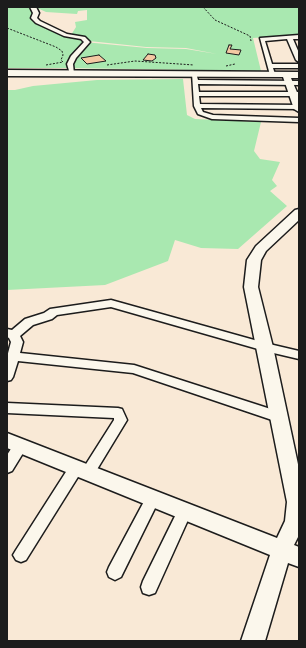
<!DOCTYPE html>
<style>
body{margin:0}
#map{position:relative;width:306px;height:648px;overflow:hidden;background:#f9e9d6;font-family:Mali,sans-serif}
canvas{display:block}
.frame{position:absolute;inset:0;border:8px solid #1c1c1c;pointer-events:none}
</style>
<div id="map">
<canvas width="306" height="648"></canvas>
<div class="frame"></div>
</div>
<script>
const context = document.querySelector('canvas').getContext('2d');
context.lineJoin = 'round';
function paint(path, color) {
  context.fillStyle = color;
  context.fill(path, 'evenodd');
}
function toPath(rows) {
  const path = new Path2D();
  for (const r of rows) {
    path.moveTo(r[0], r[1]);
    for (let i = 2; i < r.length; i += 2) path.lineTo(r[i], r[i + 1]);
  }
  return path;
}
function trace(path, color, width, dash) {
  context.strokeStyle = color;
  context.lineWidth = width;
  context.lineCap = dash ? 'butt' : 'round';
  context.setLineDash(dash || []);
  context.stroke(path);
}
const green = toPath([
 [7,7,30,7,33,13,31,18,34,22,63,36,81,39,84,42,147,48,186,49,217,54,186,48,146,47,89,41,71,35,76,27,75,22,87,20,87,10,78,11,77,14,46,12,35,7,299,7,299,35,253,38,261,71,64,68,7,68],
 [183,79,187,115,195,119,261,122,254,151,260,159,280,162,272,180,277,186,270,191,287,206,238,249,201,248,175,240,168,261,105,285,7,290,7,90,15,90,33,86,97,80]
]);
const building = toPath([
 [229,45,232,45,230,49,241,50,239,55,226,53,229,45],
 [148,54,155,55,156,58,152,61,143,60,148,54],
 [99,55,106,61,87,64,81,58,99,55]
]);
const path = toPath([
 [203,7,215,20,250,36,251,41],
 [7,28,56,47,62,51,63,55,61,60,63,62],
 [46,65,63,62],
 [107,65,135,61,194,65],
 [226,66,235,64]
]);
const street = toPath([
 [30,7,36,7,39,13,37,18,40,21,67,34,85,37,90,42,76,58,73,64,74,74,70,74,67,64,71,56,84,42,81,39,64,36,36,23,31,18,33,13,30,7],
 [299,35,299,39,293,39,299,53,299,62,296,60,287,39,265,41,272,64,299,64,299,68,273,68,275,74,270,75,260,38,299,35],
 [192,73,196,73,198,80,299,81,299,85,198,84,199,92,299,92,299,96,199,96,200,104,299,105,299,109,201,108,203,112,213,115,299,118,299,122,212,119,198,114,194,106,192,73],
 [111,300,265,343,299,351,299,359,265,351,111,307,57,315,52,319,33,325,20,336,23,342,20,353,134,365,283,413,284,417,283,421,278,422,133,373,18,361,13,377,11,380,7,381,7,357,11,342,9,338,7,337,7,329,12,330,25,319,44,313,50,309,111,300],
 [7,403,118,408,122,409,127,420,93,476,88,478,83,476,81,472,114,420,114,418,7,413,7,403],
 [21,440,26,441,28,445,12,471,7,473,7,455,16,441,21,440],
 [76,462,81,464,83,468,81,472,26,560,21,562,16,560,13,555,16,550,71,464,76,462],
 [153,492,158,494,160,498,121,577,115,580,109,577,107,572,109,567,148,494,153,492],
 [185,504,190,506,192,511,155,593,149,595,143,593,141,587,143,581,180,506,185,504]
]);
const secondary = toPath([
 [7,70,299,72,299,78,291,78,299,97,299,112,294,109,283,77,7,76,7,70],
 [299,209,299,220,266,251,261,260,258,287,273,347,299,469,299,535,294,545,299,547,299,567,288,563,265,641,241,641,270,555,7,448,7,433,277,538,285,521,287,502,244,287,247,260,256,246,295,210,299,209]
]);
paint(green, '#a9e8b0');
paint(building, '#f4c9a3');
trace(building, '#1c1c1c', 1);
trace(street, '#1c1c1c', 3);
trace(secondary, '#1c1c1c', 3);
trace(path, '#1c1c1c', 1, [2, 1.5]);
paint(street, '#fbf7ec');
paint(secondary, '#fbf7ec');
</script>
